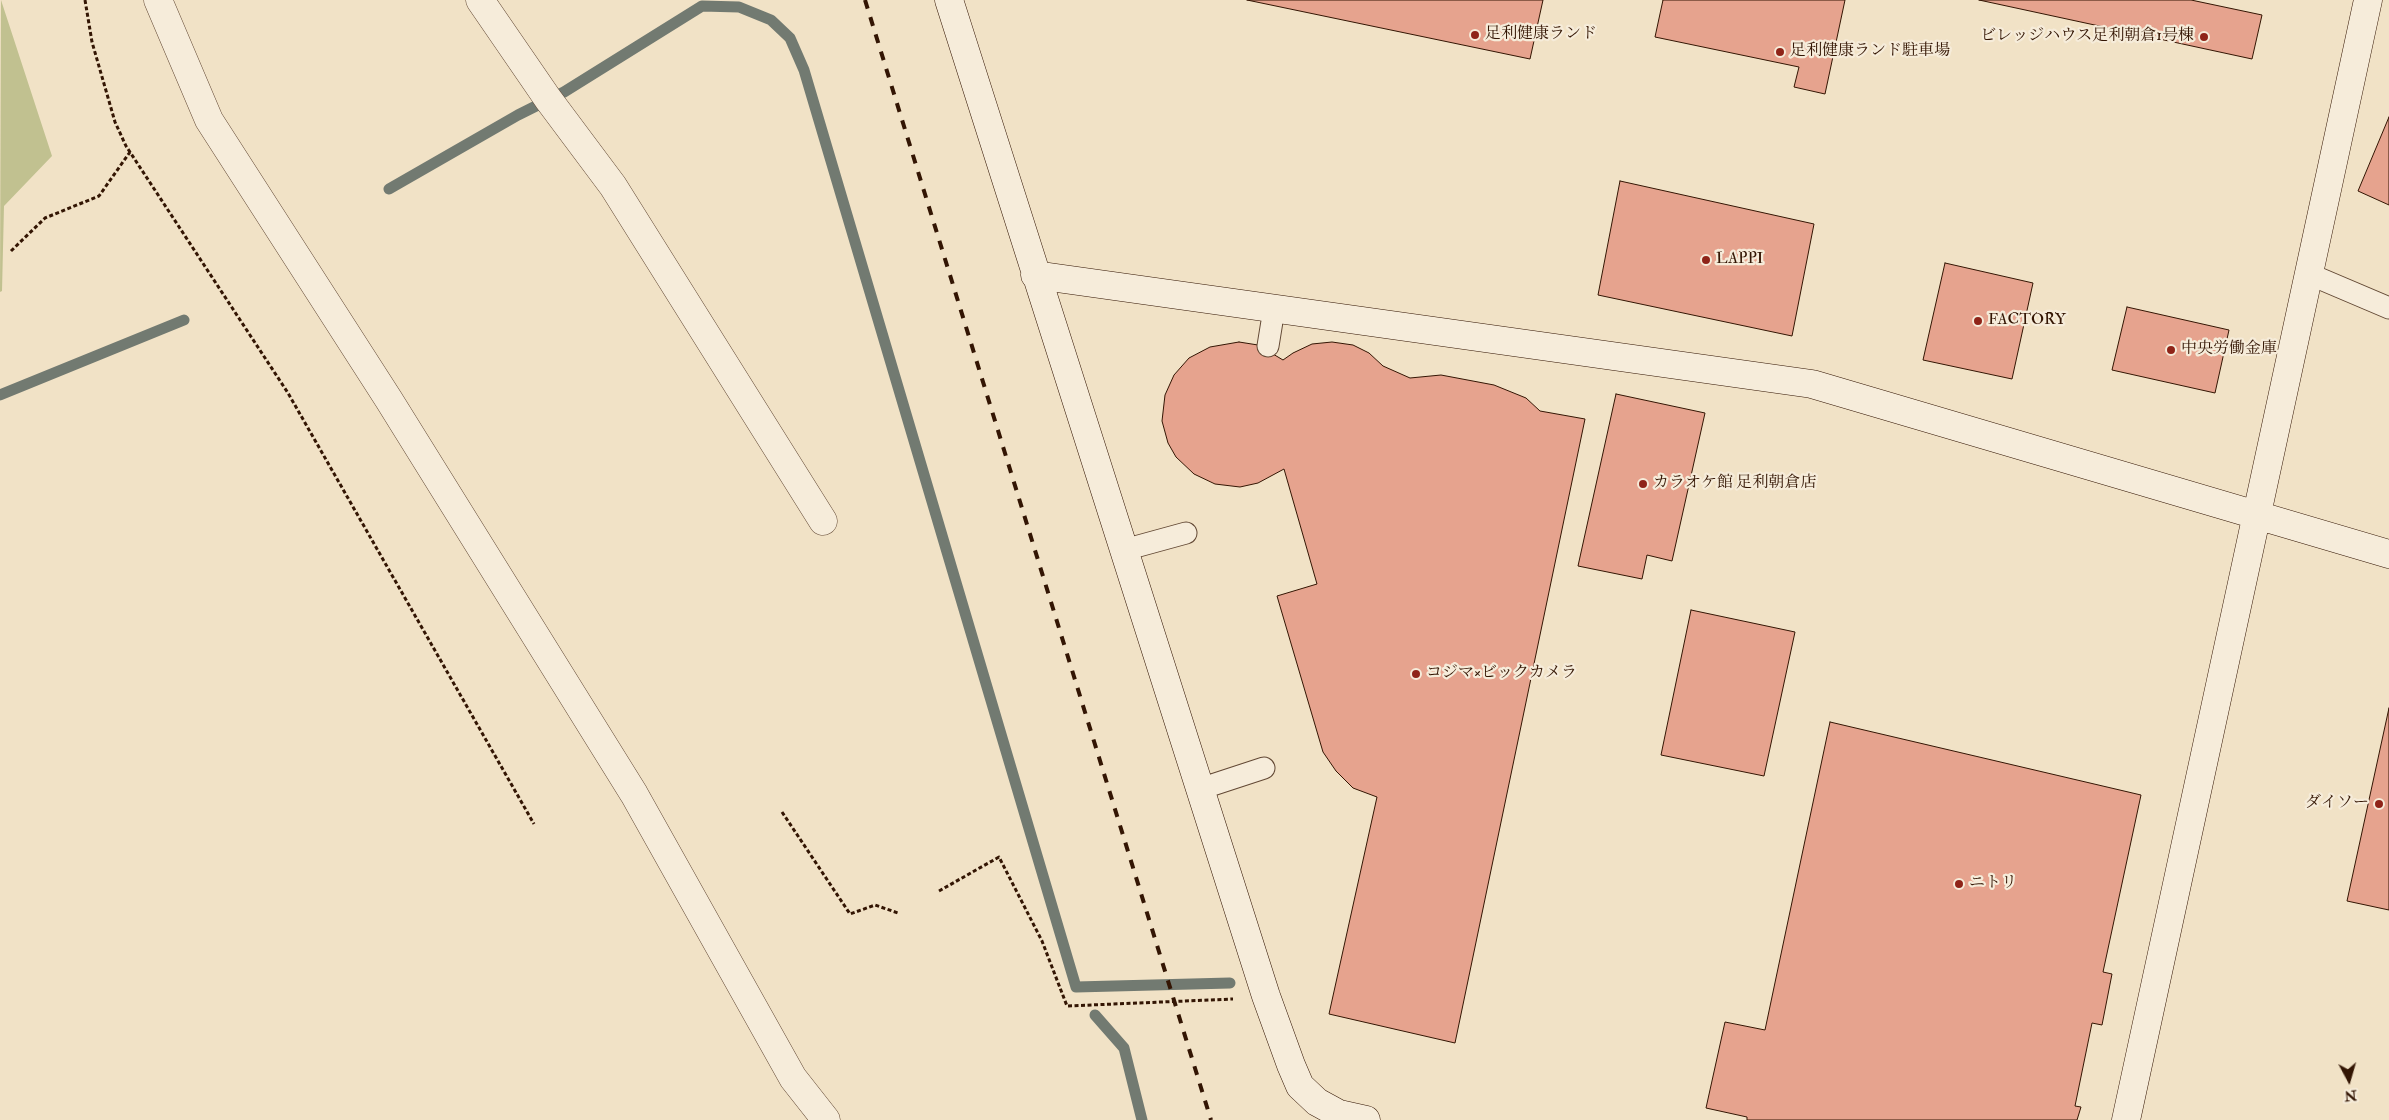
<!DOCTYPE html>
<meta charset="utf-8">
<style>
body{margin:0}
#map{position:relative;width:2389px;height:1120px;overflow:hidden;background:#f1e2c6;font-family:"IM FELL Double Pica",serif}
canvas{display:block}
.north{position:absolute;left:2324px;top:1055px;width:50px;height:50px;-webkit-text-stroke:4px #f6ecda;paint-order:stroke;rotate:174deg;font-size:14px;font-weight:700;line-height:20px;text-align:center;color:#331503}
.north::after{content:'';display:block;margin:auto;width:18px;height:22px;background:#331503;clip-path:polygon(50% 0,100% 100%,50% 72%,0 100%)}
</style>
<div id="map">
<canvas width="2389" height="1120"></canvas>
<div class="north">N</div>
</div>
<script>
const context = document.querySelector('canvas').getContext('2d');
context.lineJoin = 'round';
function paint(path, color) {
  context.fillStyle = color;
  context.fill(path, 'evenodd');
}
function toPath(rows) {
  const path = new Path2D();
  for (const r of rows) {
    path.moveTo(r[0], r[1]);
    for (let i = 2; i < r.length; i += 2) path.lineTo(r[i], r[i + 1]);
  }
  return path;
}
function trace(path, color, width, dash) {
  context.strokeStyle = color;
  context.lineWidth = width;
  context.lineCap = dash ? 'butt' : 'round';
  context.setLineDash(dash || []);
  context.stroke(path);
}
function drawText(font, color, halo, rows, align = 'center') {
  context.font = font + ' "IM FELL Double Pica","Noto Serif JP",serif';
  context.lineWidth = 4.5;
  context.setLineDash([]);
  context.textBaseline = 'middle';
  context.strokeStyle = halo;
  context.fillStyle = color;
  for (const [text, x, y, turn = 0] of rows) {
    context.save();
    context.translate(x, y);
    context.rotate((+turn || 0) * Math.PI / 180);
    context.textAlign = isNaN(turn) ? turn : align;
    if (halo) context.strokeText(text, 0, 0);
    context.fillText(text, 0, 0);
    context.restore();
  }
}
const green = toPath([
 [1,0,52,156,4,206,2,291,0,292]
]);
const stream = toPath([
 [389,189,518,115,564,92,702,6,739,7,771,20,790,38,804,70,1076,987,1230,983],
 [0,395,184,320],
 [1095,1015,1124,1048,1142,1120]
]);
const building = toPath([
 [1247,0,1543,0,1530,59,1247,0],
 [1663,0,1845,0,1825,94,1794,87,1799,67,1655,37,1663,0],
 [1979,0,2191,0,2262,15,2252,59,1979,0],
 [2389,117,2389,205,2358,191,2389,117],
 [1620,181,1814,224,1792,336,1598,295,1620,181],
 [1945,263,2033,283,2012,379,1923,360,1945,263],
 [2127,307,2229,330,2215,393,2112,370,2127,307],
 [1239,342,1258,345,1283,360,1293,353,1312,344,1332,342,1353,345,1369,353,1383,366,1410,378,1441,375,1494,385,1526,398,1540,411,1585,419,1455,1043,1329,1014,1377,797,1353,788,1336,771,1323,752,1277,596,1317,584,1284,469,1258,483,1240,487,1215,484,1194,474,1176,457,1168,443,1162,421,1165,395,1174,375,1189,358,1210,347,1239,342],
 [1616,394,1705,413,1672,561,1647,555,1642,579,1578,566,1616,394],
 [1691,610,1795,632,1764,776,1661,755,1691,610],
 [2389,708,2389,910,2347,901,2389,708],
 [1830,722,2141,795,2103,972,2112,974,2102,1025,2092,1023,2075,1106,2081,1107,2077,1120,1747,1120,1747,1117,1706,1108,1725,1022,1765,1030,1830,722]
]);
const path = toPath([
 [85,0,92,42,115,122,126,146,288,393,534,824],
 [11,251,45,218,99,196,130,152],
 [782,812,850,914,875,905,898,913],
 [939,891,999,857,1042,941,1067,1006,1233,999]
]);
const lane = toPath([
 [2309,274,2389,308],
 [1268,346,1274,309],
 [1124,550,1186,533],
 [1200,789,1264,768]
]);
const street = toPath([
 [158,0,209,120,389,400,634,794,793,1078,826,1120],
 [480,0,548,99,613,186,823,521]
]);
const secondary = toPath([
 [949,0,1266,996,1291,1065,1300,1086,1317,1102,1339,1114,1366,1120],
 [1035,275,1812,384,2389,554],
 [2126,1120,2368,0]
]);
const rail = toPath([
 [865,0,1211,1120]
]);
const markers = [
 [1475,35,5,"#8f2418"],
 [2204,37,5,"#8f2418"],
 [1780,52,5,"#8f2418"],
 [1706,260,5,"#8f2418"],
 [1978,321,5,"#8f2418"],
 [2171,350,5,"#8f2418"],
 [1643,484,5,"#8f2418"],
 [1416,674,5,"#8f2418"],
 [2379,804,5,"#8f2418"],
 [1959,884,5,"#8f2418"]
];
const poiNames = [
 ["足利健康ランド",1485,35],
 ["ビレッジハウス足利朝倉1号棟",2194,37,"right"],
 ["足利健康ランド駐車場",1790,52],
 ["LAPPI",1716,260],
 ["FACTORY",1988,321],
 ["中央労働金庫",2181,350],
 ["カラオケ館 足利朝倉店",1653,484],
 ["コジマ×ビックカメラ",1426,674],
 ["ダイソー",2369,804,"right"],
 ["ニトリ",1969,884]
];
paint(green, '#c1c190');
trace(stream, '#727a71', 11);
paint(building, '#e6a38e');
trace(building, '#331503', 1);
trace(lane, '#624834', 23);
trace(street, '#624834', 29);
trace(secondary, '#331503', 29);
trace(path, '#331503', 3, [4, 2.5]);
trace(lane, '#f6ecda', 21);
trace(street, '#f6ecda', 28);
trace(secondary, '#f6ecda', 28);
trace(rail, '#331503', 4, [9, 9]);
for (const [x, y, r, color] of markers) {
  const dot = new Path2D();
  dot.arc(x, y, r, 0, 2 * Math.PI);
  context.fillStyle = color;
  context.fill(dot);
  trace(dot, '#f6ecda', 2);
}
drawText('16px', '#331503', '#f6ecda', poiNames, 'left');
</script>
